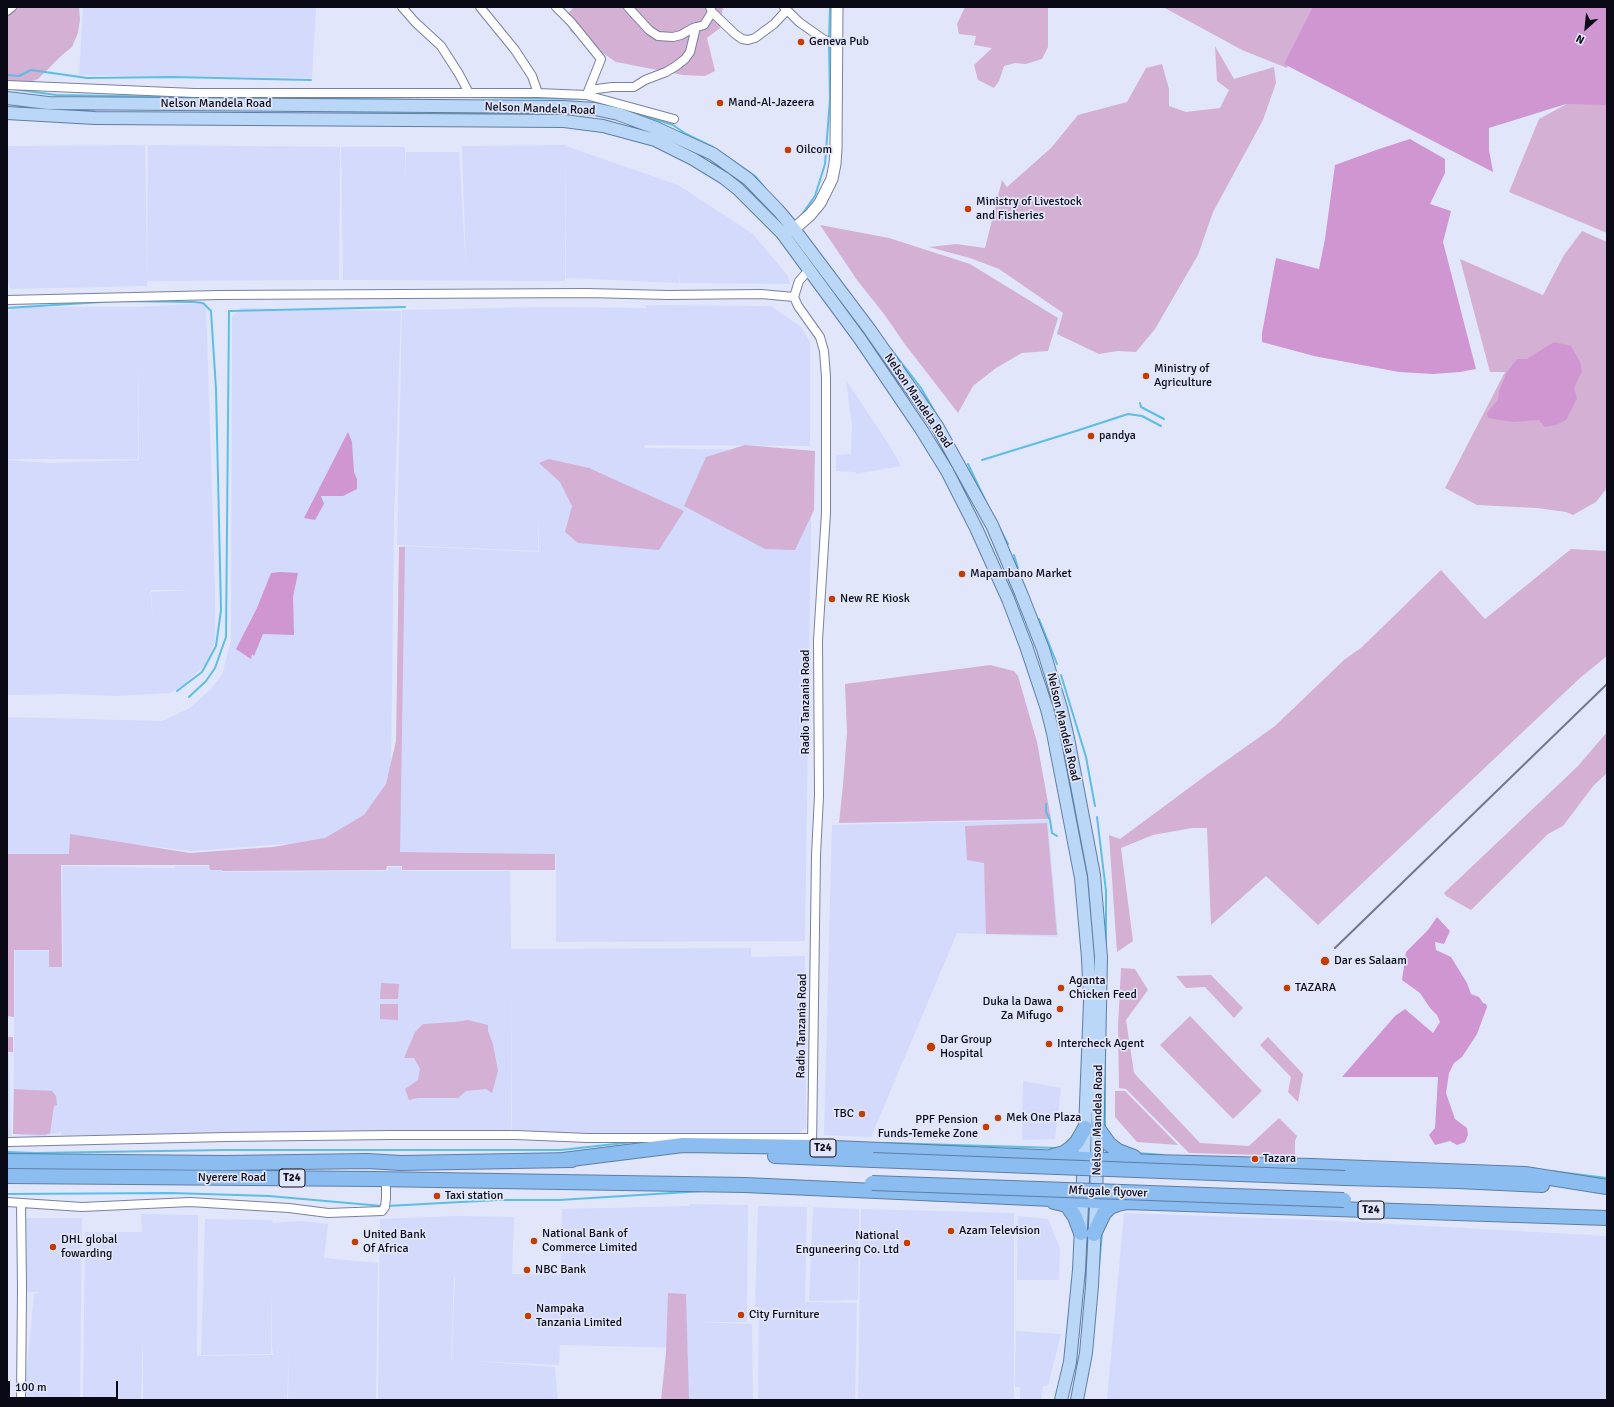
<!DOCTYPE html>
<style>
body{margin:0}
#map{position:relative;width:1614px;height:1407px;overflow:hidden;background:#e2e6fb;font-family:Signika,sans-serif}
canvas{display:block}
.frame{position:absolute;inset:0;border:8px solid #090a15;pointer-events:none}
.north{position:absolute;left:1566px;top:8px;width:40px;height:40px;-webkit-text-stroke:3px #e2e6fb;paint-order:stroke;rotate:207deg;font-size:11px;font-weight:700;line-height:16px;text-align:center;color:#090a15}
.north::after{content:'';display:block;margin:auto;width:14px;height:18px;background:#090a15;clip-path:polygon(50% 0,100% 100%,50% 72%,0 100%)}
.scale{position:absolute;left:8px;top:1381px;width:110px;height:18px;box-sizing:border-box;border:2px solid #090a15;border-top:0;padding-left:5px;font-size:12px;line-height:14px;white-space:nowrap;color:#090a15;-webkit-text-stroke:3px #e2e6fb;paint-order:stroke}
</style>
<div id="map">
<canvas width="1614" height="1407"></canvas>
<div class="frame"></div>
<div class="north">N</div>
<div class="scale">100 m</div>
</div>
<script>
const context = document.querySelector('canvas').getContext('2d');
context.lineJoin = 'round';
function paint(path, color) {
  context.fillStyle = color;
  context.fill(path, 'evenodd');
}
function toPath(rows) {
  const path = new Path2D();
  for (const r of rows) {
    path.moveTo(r[0], r[1]);
    for (let i = 2; i < r.length; i += 2) path.lineTo(r[i], r[i + 1]);
  }
  return path;
}
function trace(path, color, width, dash) {
  context.strokeStyle = color;
  context.lineWidth = width;
  context.lineCap = dash ? 'butt' : 'round';
  context.setLineDash(dash || []);
  context.stroke(path);
}
function drawText(font, color, halo, rows, align = 'center') {
  context.font = font + ' Signika,sans-serif';
  context.lineWidth = 3.5;
  context.setLineDash([]);
  context.textBaseline = 'middle';
  context.strokeStyle = halo;
  context.fillStyle = color;
  for (const [text, x, y, turn = 0] of rows) {
    context.save();
    context.translate(x, y);
    context.rotate((+turn || 0) * Math.PI / 180);
    context.textAlign = isNaN(turn) ? turn : align;
    if (halo) context.strokeText(text, 0, 0);
    context.fillText(text, 0, 0);
    context.restore();
  }
}
const built = toPath([
 [83,7,316,7,312,78,79,75],
 [145,145,147,278,148,145,340,147,339,280,147,281,147,286,11,289,7,280,7,146],
 [566,145,565,281,343,280,341,147,405,147,406,184,406,152,459,152,466,269,462,146],
 [566,146,678,185,753,234,788,276,790,284,680,283,680,276,679,283,566,278],
 [206,303,215,590,215,642,205,664,184,685,170,693,115,696,69,694,7,695,7,460,50,463,139,460,139,461,138,351,138,459,7,459,7,313,14,307,138,307],
 [150,590,193,590,151,592,153,620],
 [646,305,771,306,801,327,810,342,810,446,645,445,644,448,812,451,805,941,556,942,556,854,397,852,402,546,539,552,539,514,538,551,397,545,402,310,541,307,646,308],
 [240,308,401,311,394,520,391,769,386,787,364,819,325,841,192,851,70,837,69,857,7,857,7,717,162,721,190,708,212,688,222,674,231,640,232,317],
 [846,380,891,448,901,466,856,474,856,472,836,471,836,455,851,454,852,425],
 [1048,820,1058,937,957,933,871,1137,824,1135,832,825],
 [62,866,175,868,175,866,209,866,209,870,221,870,222,872,388,871,388,867,401,867,402,871,510,871,511,949,751,948,751,957,805,956,806,1128,799,1133,512,1136,511,979,511,1132,181,1133,181,1135,61,1135,61,1132,42,1137,13,1134,15,950,49,951,49,967,63,967],
 [9,1053,11,1136,7,1136,7,1054],
 [1023,1081,1061,1088,1055,1139,1022,1140],
 [689,1204,748,1205,747,1322,697,1322,752,1324,753,1400,687,1400,688,1348,560,1345,559,1365,472,1361,555,1367,558,1400,378,1400,380,1219,456,1216,514,1217,512,1274,561,1275,562,1209,689,1206],
 [454,1277,455,1277,452,1360,451,1359],
 [758,1206,807,1207,805,1302,857,1303,855,1400,758,1400,759,1307,755,1307],
 [813,1207,859,1209,858,1300,809,1301],
 [861,1209,1014,1213,1014,1400,858,1400],
 [1124,1213,1339,1221,1607,1236,1607,1400,1107,1400],
 [141,1214,198,1215,197,1356,275,1355,273,1353,272,1347,271,1284,271,1354,201,1355,205,1219,272,1220,273,1223,300,1221,328,1224,324,1258,378,1263,376,1400,288,1400,289,1354,285,1354,289,1355,287,1400,143,1400,143,1336,141,1400,83,1400,85,1232,142,1232],
 [1018,1216,1048,1219,1060,1248,1059,1280,1017,1280],
 [23,1218,82,1218,80,1400,24,1400,34,1294,40,1292,25,1292],
 [1016,1331,1061,1334,1048,1386,1043,1386,1041,1400,1020,1400,1020,1387,1015,1387]
]);
const green = toPath([
 [17,7,79,7,80,20,78,33,72,47,61,56,38,79,23,85,7,84,7,15],
 [574,7,723,7,720,28,707,38,715,71,705,76,683,75,616,62,570,31,569,12],
 [965,7,1048,7,1048,47,1042,59,1026,64,1015,63,1004,66,999,81,994,88,978,80,974,65,992,48,974,45,976,36,959,34,957,24],
 [1163,7,1317,7,1287,68,1242,50],
 [1215,46,1234,79,1274,67,1276,83,1263,120,1213,212,1198,255,1155,329,1136,352,1118,351,1099,354,1057,334,1063,313,999,269,970,258,929,247,956,244,985,248,1002,180,1007,187,1051,148,1078,115,1127,102,1146,68,1162,64,1169,89,1169,106,1186,112,1220,108,1229,90,1217,81],
 [1607,82,1607,233,1509,192,1539,119],
 [820,225,889,238,970,264,1058,318,1048,351,1022,353,996,368,973,386,958,413,904,343,884,314,857,280],
 [1582,231,1607,242,1607,488,1596,502,1573,515,1566,512,1537,508,1477,505,1445,488,1505,372,1490,372,1460,259,1543,295,1564,255],
 [745,445,815,451,814,510,795,550,765,549,684,506,706,457],
 [549,459,589,468,684,511,659,550,578,543,565,532,572,506,560,482,539,463],
 [399,547,405,547,400,852,555,854,555,870,402,870,402,866,387,866,386,870,222,871,222,870,210,870,209,865,61,865,62,967,49,967,49,950,14,950,14,1017,7,1016,7,854,69,854,70,834,190,853,273,847,325,838,364,815,386,784,396,741],
 [1571,549,1607,551,1607,656,1580,678,1318,925,1266,876,1211,925,1207,828,1192,828,1153,835,1121,848,1133,941,1117,952,1109,835,1120,839,1209,773,1275,726,1345,659,1361,648,1441,570,1485,619],
 [990,665,1014,671,1018,676,1037,742,1051,819,839,823,843,785,847,733,845,684],
 [1607,732,1607,773,1594,785,1563,826,1548,834,1471,910,1446,896,1444,893,1578,766],
 [1047,823,1057,935,986,934,984,863,967,860,965,826],
 [1121,968,1135,969,1148,990,1126,1020,1134,1073,1200,1143,1249,1146,1279,1118,1297,1136,1295,1141,1295,1156,1189,1153,1126,1089,1119,1088,1118,1027],
 [1211,975,1243,1008,1234,1018,1205,987,1186,988,1176,976],
 [381,983,399,984,398,999,380,999],
 [380,1004,398,1004,398,1020,380,1019],
 [1190,1016,1262,1091,1233,1119,1160,1045],
 [468,1020,488,1025,488,1031,493,1044,498,1071,492,1093,486,1089,466,1091,458,1098,418,1098,409,1100,405,1089,418,1080,420,1069,414,1058,404,1058,415,1032,423,1024,455,1022],
 [7,1037,13,1037,13,1052,7,1052],
 [1268,1037,1303,1074,1298,1102,1288,1092,1291,1077,1260,1045],
 [14,1089,52,1091,56,1096,57,1105,54,1106,50,1133,45,1135,13,1134],
 [1115,1091,1125,1091,1178,1145,1137,1142,1115,1117],
 [668,1293,686,1294,689,1400,661,1400,666,1353]
]);
const forest = toPath([
 [1313,7,1607,7,1607,105,1566,104,1489,128,1489,150,1493,172,1284,64],
 [1410,139,1445,159,1445,173,1430,204,1451,211,1443,242,1476,369,1460,372,1433,374,1399,372,1314,356,1262,342,1262,333,1276,258,1319,269,1325,239,1335,165,1379,149],
 [1554,342,1571,346,1580,362,1582,371,1574,388,1577,399,1566,420,1556,425,1545,427,1539,420,1513,422,1488,418,1487,413,1498,400,1499,391,1507,372,1517,359,1527,359],
 [348,432,352,442,354,472,357,479,357,489,343,496,321,496,324,504,315,520,304,518],
 [280,572,298,573,293,597,294,635,263,634,254,656,252,654,251,659,236,649,257,608,271,573],
 [1437,917,1450,931,1444,944,1435,942,1436,950,1451,957,1467,983,1471,994,1479,997,1483,1003,1486,1004,1487,1007,1477,1034,1462,1057,1454,1063,1449,1073,1446,1093,1455,1119,1467,1128,1468,1135,1465,1142,1457,1145,1450,1141,1435,1145,1429,1135,1435,1128,1438,1077,1342,1077,1395,1016,1405,1009,1433,1033,1440,1022,1437,1015,1430,1008,1420,993,1402,980,1406,952,1428,930]
]);
const stream = toPath([
 [829,40,830,7],
 [7,75,19,76,31,70,87,78,172,77,311,80],
 [13,89,56,95,234,98],
 [470,97,586,99],
 [260,99,426,97],
 [626,110,673,125,686,134,713,147,755,176,765,188],
 [800,217,815,196,825,164,830,99,829,44],
 [7,308,117,301,194,302,203,303,211,311,216,389,221,610,216,646,202,672,177,691],
 [891,349,921,388,939,419],
 [1140,403,1141,407,1164,419],
 [982,460,1076,431,1128,414,1142,416,1161,426],
 [968,464,988,506],
 [1000,529,1008,544],
 [1014,555,1018,568],
 [1039,619,1057,664],
 [1061,675,1086,757,1095,806],
 [189,697,206,681,215,668,226,637,229,311,405,307],
 [1046,804,1046,812,1050,820,1052,833,1057,836],
 [1097,817,1106,891,1106,945],
 [1105,1127,1105,1032],
 [886,1143,1057,1148],
 [7,1152,35,1153,225,1150,561,1150,633,1142],
 [1137,1153,1163,1155],
 [1551,1171,1607,1178],
 [7,1194,171,1193,269,1196,382,1206],
 [926,1200,951,1201],
 [387,1206,498,1200,559,1200,704,1191],
 [1099,1267,1102,1233]
]);
const street = toPath([
 [402,7,415,22,441,46,459,74,469,93],
 [480,7,515,50,532,76,538,93],
 [556,7,571,22,601,59,587,94],
 [628,7,649,30,658,36,673,37,681,35,693,28,704,25,712,12],
 [710,7,712,12,735,34,742,39,748,40,755,38,774,24,787,10],
 [784,7,799,22,823,39,836,45],
 [7,11,12,7],
 [7,85,194,93,538,93,586,95,674,119],
 [589,90,612,87,634,87,645,80,666,72,676,66,685,59,690,52,696,27],
 [809,270,799,281,794,297,798,306,820,337,824,351,826,377,826,513,818,640,819,796,816,855,812,1147],
 [7,300,219,295,587,293,669,295,761,294,794,297],
 [7,1142,226,1137,390,1135,516,1135,588,1138,812,1138],
 [7,1202,82,1207,190,1202,289,1208,328,1213,382,1211,385,1207,386,1198,386,1180],
 [21,1400,22,1289,21,1203]
]);
const secondary = toPath([
 [785,232,794,229,810,215,820,203,832,179,835,164,836,149,837,7]
]);
const primary = toPath([
 [7,98,48,103,563,107,595,109,618,114,656,128,713,154,748,179,778,210,794,229,870,330,937,426,992,525,1021,593,1043,649,1061,708,1068,738,1094,875,1101,957,1096,1205,1092,1286,1086,1353,1077,1400],
 [7,113,95,118,564,121,603,126,655,140,693,159,724,178,738,189,782,233,860,339,921,429,947,471,976,528,1008,599,1026,646,1047,709,1053,733,1081,878,1088,958,1090,1002,1082,1205,1079,1270,1070,1362,1061,1400]
]);
const highway = toPath([
 [1097,1127,1109,1144,1118,1151,1134,1157],
 [775,1156,873,1160],
 [1053,1156,1064,1153,1071,1148,1077,1142,1085,1128],
 [563,1160,683,1145,812,1147,1153,1162,1312,1166,1525,1174,1607,1187],
 [7,1161,226,1163,367,1161,401,1163,572,1160],
 [7,1176,375,1179,745,1185,1096,1201,1607,1218],
 [1345,1178,1458,1181,1542,1185],
 [1054,1202,1067,1205,1075,1217,1081,1233],
 [1094,1234,1104,1213,1110,1207,1118,1204,1123,1203]
]);
const rail = toPath([
 [1335,948,1607,684]
]);
const highwayBridge = toPath([
 [873,1160,1345,1178],
 [872,1183,1344,1200]
]);
const markers = [
 [801,42,4,"#c33c00"],
 [720,103,4,"#c33c00"],
 [788,150,4,"#c33c00"],
 [968,209,4,"#c33c00"],
 [1146,376,4,"#c33c00"],
 [1091,436,4,"#c33c00"],
 [962,574,4,"#c33c00"],
 [832,599,4,"#c33c00"],
 [1325,961,5,"#c33c00"],
 [1061,988,4,"#c33c00"],
 [1287,988,4,"#c33c00"],
 [1060,1009,4,"#c33c00"],
 [1049,1044,4,"#c33c00"],
 [931,1047,5,"#c33c00"],
 [862,1114,4,"#c33c00"],
 [998,1118,4,"#c33c00"],
 [986,1127,4,"#c33c00"],
 [1255,1159,4,"#c33c00"],
 [437,1196,4,"#c33c00"],
 [951,1231,4,"#c33c00"],
 [534,1241,4,"#c33c00"],
 [355,1242,4,"#c33c00"],
 [907,1243,4,"#c33c00"],
 [53,1247,4,"#c33c00"],
 [527,1270,4,"#c33c00"],
 [741,1315,4,"#c33c00"],
 [528,1316,4,"#c33c00"]
];
const shields = [
 [823,1148,26],
 [292,1178,26],
 [1371,1210,26]
];
const shieldNames = [
 ["T24",823,1148],
 ["T24",292,1178],
 ["T24",1371,1210]
];
const poiNames = [
 ["Geneva Pub",809,42],
 ["Mand-Al-Jazeera",728,103],
 ["Oilcom",796,150],
 ["Ministry of Livestock",976,202],
 ["and Fisheries",976,216],
 ["Ministry of",1154,369],
 ["Agriculture",1154,383],
 ["pandya",1099,436],
 ["Mapambano Market",970,574],
 ["New RE Kiosk",840,599],
 ["Dar es Salaam",1334,961],
 ["Aganta",1069,981],
 ["Chicken Feed",1069,995],
 ["TAZARA",1295,988],
 ["Duka la Dawa",1052,1002,"right"],
 ["Za Mifugo",1052,1016,"right"],
 ["Dar Group",940,1040],
 ["Hospital",940,1054],
 ["Intercheck Agent",1057,1044],
 ["TBC",854,1114,"right"],
 ["Mek One Plaza",1006,1118],
 ["PPF Pension",978,1120,"right"],
 ["Funds-Temeke Zone",978,1134,"right"],
 ["Tazara",1263,1159],
 ["Taxi station",445,1196],
 ["Azam Television",959,1231],
 ["National Bank of",542,1234],
 ["Commerce Limited",542,1248],
 ["United Bank",363,1235],
 ["Of Africa",363,1249],
 ["National",899,1236,"right"],
 ["Enguneering Co. Ltd",899,1250,"right"],
 ["DHL global",61,1240],
 ["fowarding",61,1254],
 ["NBC Bank",535,1270],
 ["Nampaka",536,1309],
 ["Tanzania Limited",536,1323],
 ["City Furniture",749,1315]
];
const streetNames = [
 ["Nelson Mandela Road",216,104],
 ["Nelson Mandela Road",540,109,2],
 ["Nelson Mandela Road",918,401,56],
 ["Radio Tanzania Road",806,702,-90],
 ["Nelson Mandela Road",1063,727,77],
 ["Radio Tanzania Road",802,1026,-89],
 ["Nelson Mandela Road",1098,1120,-89],
 ["Nyerere Road",232,1178],
 ["Mfugale flyover",1108,1192,2]
];
paint(built, '#d3dafb');
paint(green, '#d4b0d5');
paint(forest, '#cf96d2');
trace(stream, '#5dbee4', 2);
trace(street, '#7a809f', 10);
trace(secondary, '#7a809f', 13);
trace(primary, '#5e7ea4', 14);
trace(highway, '#5e7ea4', 16);
trace(street, '#fff', 8);
trace(secondary, '#fff', 11);
trace(primary, '#bad7f7', 12);
trace(highway, '#8cbdf1', 14);
trace(rail, '#747787', 2);
trace(highwayBridge, '#5e7ea4', 16, []);
trace(highwayBridge, '#8cbdf1', 14);
for (const [x, y, r, color] of markers) {
  const dot = new Path2D();
  dot.arc(x, y, r, 0, 2 * Math.PI);
  context.fillStyle = color;
  context.fill(dot);
  trace(dot, '#e2e6fb', 1.5);
}
for (const [x, y, w] of shields) {
  const box = new Path2D();
  box.roundRect(x - w / 2, y - 9, w, 18, 3);
  context.fillStyle = '#e2e6fb';
  context.fill(box);
  trace(box, '#090a15', 1);
}
drawText('bold 11px', '#090a15', null, shieldNames);
drawText('12px', '#090a15', '#e2e6fb', poiNames, 'left');
drawText('12px', '#090a15', '#e2e6fb', streetNames);
</script>
